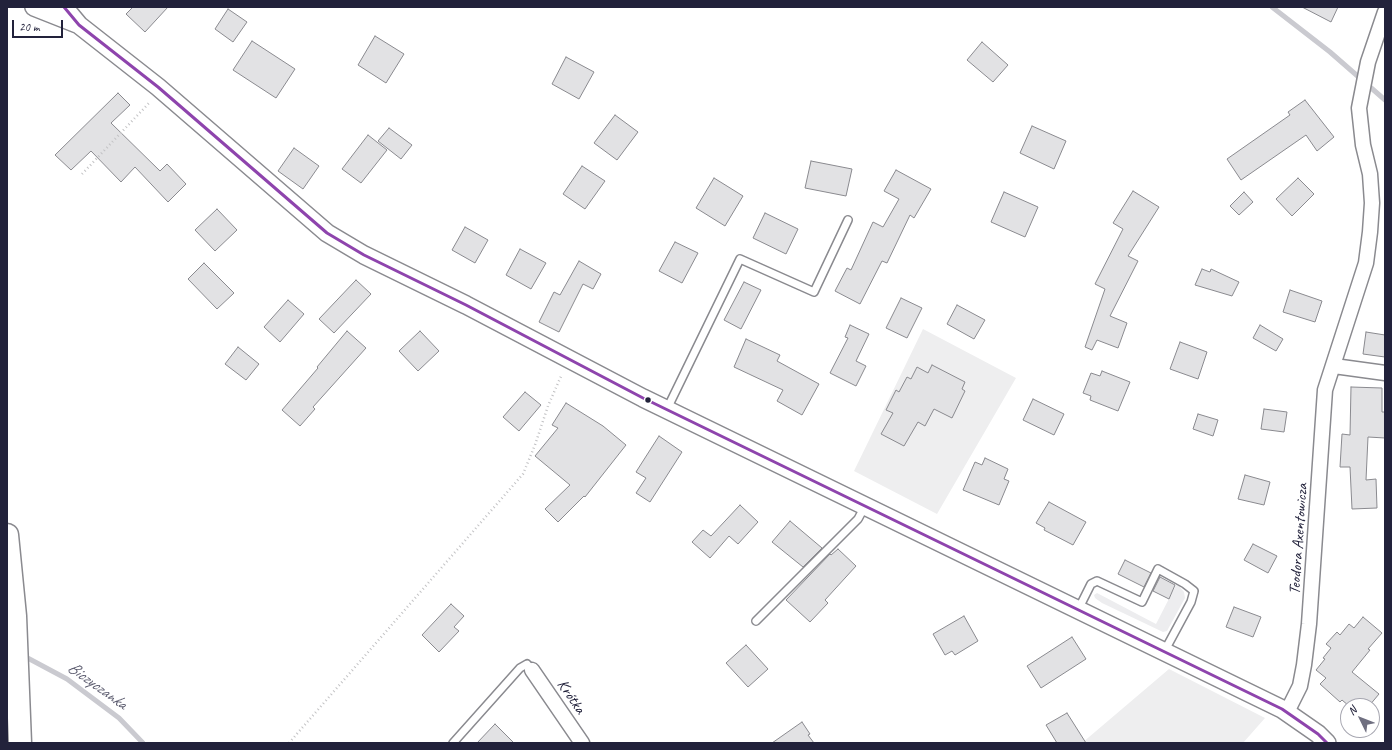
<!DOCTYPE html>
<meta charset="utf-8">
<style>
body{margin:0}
#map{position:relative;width:1392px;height:750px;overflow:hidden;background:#fff;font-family:Caveat,sans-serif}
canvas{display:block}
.frame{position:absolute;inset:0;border:8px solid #22223b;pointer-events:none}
.north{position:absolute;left:1340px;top:698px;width:40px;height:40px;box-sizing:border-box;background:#fff;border:1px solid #a7a7b1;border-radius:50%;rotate:313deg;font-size:11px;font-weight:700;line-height:16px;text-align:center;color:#22223b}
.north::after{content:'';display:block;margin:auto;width:14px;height:18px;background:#6f6f80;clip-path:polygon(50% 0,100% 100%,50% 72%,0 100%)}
.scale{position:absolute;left:12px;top:20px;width:51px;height:18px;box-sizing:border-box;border:2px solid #22223b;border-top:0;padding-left:5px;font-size:12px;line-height:14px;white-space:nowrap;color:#22223b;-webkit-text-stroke:3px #fff;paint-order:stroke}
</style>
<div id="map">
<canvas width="1392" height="750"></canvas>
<div class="frame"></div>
<div class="north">N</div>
<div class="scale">20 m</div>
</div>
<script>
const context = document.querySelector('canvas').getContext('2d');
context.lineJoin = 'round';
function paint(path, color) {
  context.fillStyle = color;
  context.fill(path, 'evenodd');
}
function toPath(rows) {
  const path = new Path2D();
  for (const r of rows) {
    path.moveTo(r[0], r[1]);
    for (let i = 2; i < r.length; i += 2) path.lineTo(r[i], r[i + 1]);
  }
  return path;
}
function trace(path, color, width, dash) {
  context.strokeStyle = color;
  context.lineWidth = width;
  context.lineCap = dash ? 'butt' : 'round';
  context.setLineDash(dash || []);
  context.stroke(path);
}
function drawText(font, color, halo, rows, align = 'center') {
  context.font = font + ' Caveat,sans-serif';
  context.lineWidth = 3;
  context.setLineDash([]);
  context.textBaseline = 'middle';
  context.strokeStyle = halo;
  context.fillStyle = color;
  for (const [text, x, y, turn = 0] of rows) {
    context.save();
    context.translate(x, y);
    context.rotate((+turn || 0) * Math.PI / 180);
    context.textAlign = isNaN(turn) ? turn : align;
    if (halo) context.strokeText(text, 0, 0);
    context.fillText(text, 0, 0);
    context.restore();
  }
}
const built = toPath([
 [923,329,1016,378,937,514,854,471],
 [1169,669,1265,718,1243,743,1082,743]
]);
const green = toPath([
 [1176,585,1179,586,1184,592,1185,598,1167,631,1163,632,1102,603,1095,598,1094,595,1097,593,1156,624]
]);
const stream = toPath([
 [1272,7,1330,52,1385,100],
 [22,655,67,679,119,718,143,743]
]);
const building = toPath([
 [133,7,168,7,145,32,126,14,133,7],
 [1302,7,1338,7,1331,22,1302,7],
 [228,9,247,22,233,42,215,29,228,9],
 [375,36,404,54,386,83,358,65,375,36],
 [252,41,295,69,276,98,233,70,252,41],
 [982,42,1008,65,993,82,967,60,982,42],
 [566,57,594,72,579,99,552,84,566,57],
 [118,93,130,105,111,123,160,171,167,164,186,184,168,202,135,167,121,182,91,151,71,170,55,155,118,93],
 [1305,100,1334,137,1317,151,1306,135,1241,180,1227,159,1290,115,1288,112,1305,100],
 [615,115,638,132,617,160,594,143,615,115],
 [1032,126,1066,141,1054,169,1020,153,1032,126],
 [389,128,412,145,401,159,378,141,389,128],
 [368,135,387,150,361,183,342,169,368,135],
 [294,148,319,166,303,189,278,171,294,148],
 [811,161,852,169,846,196,805,188,811,161],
 [582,166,605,181,585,209,563,194,582,166],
 [896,170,931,189,914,218,910,215,887,263,882,261,860,304,835,291,847,268,851,270,873,222,883,227,899,199,884,191,896,170],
 [714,178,743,196,725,226,696,208,714,178],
 [1298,178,1314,194,1292,216,1276,199,1298,178],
 [1133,191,1159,207,1128,256,1138,261,1110,316,1127,323,1118,348,1097,340,1092,350,1085,347,1105,289,1095,284,1123,229,1113,223,1133,191],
 [1004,192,1038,207,1025,237,991,222,1004,192],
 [1244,192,1253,202,1239,215,1230,206,1244,192],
 [217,209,237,230,215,251,195,230,217,209],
 [765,213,798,229,786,254,753,238,765,213],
 [465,227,488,240,475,263,452,250,465,227],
 [675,242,698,253,682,283,659,271,675,242],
 [520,249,546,263,531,289,506,275,520,249],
 [579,261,601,274,593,289,583,284,559,332,539,322,554,292,560,295,579,261],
 [204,263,234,293,217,309,188,279,204,263],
 [1202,269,1210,272,1211,269,1239,282,1232,296,1195,285,1202,269],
 [356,280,371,294,334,333,319,319,356,280],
 [744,282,761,290,741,329,724,320,744,282],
 [1290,290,1322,301,1315,322,1283,312,1290,290],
 [901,298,922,308,907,338,886,328,901,298],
 [288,300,304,314,280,342,264,327,288,300],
 [957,305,985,320,974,339,947,324,957,305],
 [850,325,869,334,856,361,866,366,856,386,830,373,848,338,845,337,850,325],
 [1260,325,1283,339,1276,351,1253,338,1260,325],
 [347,331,366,348,313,407,315,409,300,426,282,410,318,368,317,367,347,331],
 [420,331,439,351,418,371,399,351,420,331],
 [1366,332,1385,335,1385,357,1363,354,1366,332],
 [746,339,780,355,777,361,819,384,802,415,777,401,783,390,734,367,746,339],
 [1180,342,1207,352,1198,379,1170,369,1180,342],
 [238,347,259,364,246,380,225,364,238,347],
 [932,365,965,382,962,389,965,391,952,418,934,409,925,426,918,422,904,446,881,434,893,413,886,410,896,390,899,392,907,377,911,379,917,367,928,373,932,365],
 [1102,371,1130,382,1118,411,1090,400,1091,396,1083,393,1091,373,1100,376,1102,371],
 [1351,387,1382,388,1382,412,1385,412,1385,438,1368,437,1366,480,1376,479,1377,508,1352,509,1350,467,1340,467,1342,434,1350,435,1351,387],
 [525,392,541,405,519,431,503,417,525,392],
 [1033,399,1064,414,1054,435,1023,420,1033,399],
 [566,403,603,426,626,445,585,497,584,496,558,522,545,509,570,485,535,456,558,428,552,425,566,403],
 [1264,409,1287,412,1284,432,1261,429,1264,409],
 [1198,414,1218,420,1213,436,1193,429,1198,414],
 [659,436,682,452,650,502,636,493,646,478,636,472,659,436],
 [985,458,1008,469,1004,479,1009,481,999,505,963,490,975,462,982,465,985,458],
 [1245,475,1270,482,1264,505,1238,499,1245,475],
 [1049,502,1086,522,1073,545,1044,530,1045,528,1036,523,1049,502],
 [740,505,758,522,738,544,729,536,710,558,692,542,703,530,711,536,740,505],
 [790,521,822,548,803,567,772,542,790,521],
 [1253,544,1277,556,1268,573,1244,560,1253,544],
 [838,549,856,566,825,600,828,603,810,622,786,600,830,554,831,555,838,549],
 [1125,560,1151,573,1144,587,1118,574,1125,560],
 [1160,577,1175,585,1169,599,1153,591,1160,577],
 [451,604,464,616,454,627,459,631,439,652,422,635,451,604],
 [1234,607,1261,617,1253,637,1226,627,1234,607],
 [964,616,978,641,955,655,952,651,945,655,933,634,964,616],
 [1363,617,1382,633,1368,649,1370,650,1352,672,1379,694,1369,706,1349,706,1342,700,1340,702,1320,684,1326,678,1316,670,1325,659,1323,658,1331,648,1326,644,1337,632,1340,635,1349,624,1354,628,1363,617],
 [1072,637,1086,659,1041,688,1027,666,1072,637],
 [746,645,768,669,748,687,726,663,746,645],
 [1067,713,1086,743,1057,743,1046,725,1067,713],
 [802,722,810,734,808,735,814,743,772,743,802,722],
 [495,724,514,743,477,743,495,724]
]);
const path = toPath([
 [82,174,150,102],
 [289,743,523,474,535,445,548,406,562,374]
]);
const service = toPath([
 [667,409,740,259,814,292,848,220],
 [1078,610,1091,584,1097,581,1142,602,1158,569,1185,584,1194,591,1191,602,1164,652],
 [756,621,858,519,865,506],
 [453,743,520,668,527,664,532,670]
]);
const minor = toPath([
 [1334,366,1385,373],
 [532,670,582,743],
 [1287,712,1300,686,1304,665,1309,624,1325,390,1366,263,1370,232,1372,203,1370,174,1363,145,1359,108,1368,62,1385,12]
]);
const tertiary = toPath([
 [34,7,77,24],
 [64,7,79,25,158,87,327,233,364,255,466,305,643,398,1282,709,1318,734,1327,743]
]);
const primary = toPath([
 [7,535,15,616,20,743]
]);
const bus1 = toPath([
 [64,7,79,25,158,87,327,233,364,255,466,305,643,398,1282,709,1318,734,1327,743]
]);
const markers = [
 [648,400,3.5,"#22223b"]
];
const streetNames = [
 ["Teodora Axentowicza",1299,539,-86],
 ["Krótka",571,697,56]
];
const waterNames = [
 ["Biczyczanka",97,686,36]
];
paint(built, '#eeeeef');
paint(green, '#ededef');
trace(stream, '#cacad0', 5);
paint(building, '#e2e2e4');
trace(building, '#8a8a8f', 1);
trace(service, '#8a8a8f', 10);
trace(minor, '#8a8a8f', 17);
trace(tertiary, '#8a8a8f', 20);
trace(primary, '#8a8a8f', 25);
trace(path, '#c2c2c4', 2.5, [1, 3]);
trace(service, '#fff', 7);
trace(minor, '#fff', 14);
trace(tertiary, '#fff', 17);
trace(primary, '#fff', 22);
trace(bus1, '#8e44ad', 3);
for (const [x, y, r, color] of markers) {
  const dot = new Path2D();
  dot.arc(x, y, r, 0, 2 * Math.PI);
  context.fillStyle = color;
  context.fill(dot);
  trace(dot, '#fff', 1.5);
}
drawText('16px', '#22223b', '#fff', streetNames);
drawText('italic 17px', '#5c5c6f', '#fff', waterNames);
</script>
